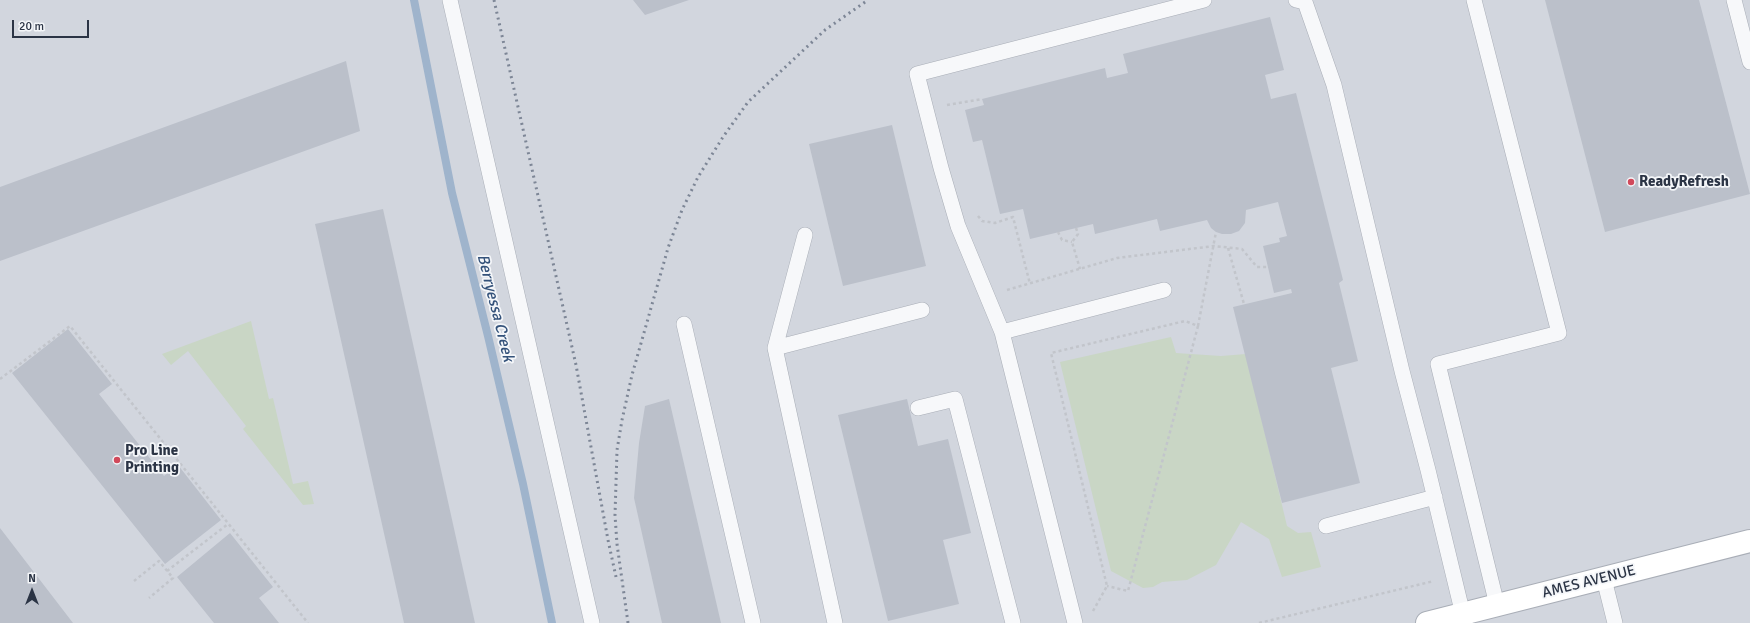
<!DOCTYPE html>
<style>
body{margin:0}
#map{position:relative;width:1750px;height:623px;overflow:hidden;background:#e4e7ec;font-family:Signika,sans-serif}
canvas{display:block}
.north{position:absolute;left:12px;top:571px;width:40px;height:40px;-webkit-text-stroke:3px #f4f6f9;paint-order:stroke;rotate:0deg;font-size:11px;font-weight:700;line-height:16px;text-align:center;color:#2b3445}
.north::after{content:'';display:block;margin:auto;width:14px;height:18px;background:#2b3445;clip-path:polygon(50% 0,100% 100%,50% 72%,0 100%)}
.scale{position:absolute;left:12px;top:20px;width:77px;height:18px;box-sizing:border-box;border:2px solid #2b3445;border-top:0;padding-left:5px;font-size:12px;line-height:14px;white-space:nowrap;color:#2b3445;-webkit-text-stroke:3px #f4f6f9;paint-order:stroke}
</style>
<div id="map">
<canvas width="1750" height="623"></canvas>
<div class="north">N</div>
<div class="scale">20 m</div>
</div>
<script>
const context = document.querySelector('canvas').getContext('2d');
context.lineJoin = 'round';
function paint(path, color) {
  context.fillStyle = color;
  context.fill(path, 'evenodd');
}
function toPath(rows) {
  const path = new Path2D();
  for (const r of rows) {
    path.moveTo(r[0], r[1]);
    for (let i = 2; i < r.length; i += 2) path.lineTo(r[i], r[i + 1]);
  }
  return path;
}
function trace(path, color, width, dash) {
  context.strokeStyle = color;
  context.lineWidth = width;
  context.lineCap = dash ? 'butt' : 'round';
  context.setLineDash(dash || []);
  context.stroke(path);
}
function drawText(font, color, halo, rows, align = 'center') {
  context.font = font + ' Signika,sans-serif';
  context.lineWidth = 3.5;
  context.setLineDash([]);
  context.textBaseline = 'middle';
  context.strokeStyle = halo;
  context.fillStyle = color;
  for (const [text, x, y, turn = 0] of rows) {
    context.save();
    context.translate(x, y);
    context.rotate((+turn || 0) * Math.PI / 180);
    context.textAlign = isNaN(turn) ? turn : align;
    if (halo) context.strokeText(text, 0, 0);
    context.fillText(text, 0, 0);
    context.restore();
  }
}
const built = toPath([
 [0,0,1750,0,1750,623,0,623]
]);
const green = toPath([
 [251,321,269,399,273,398,293,484,308,481,314,504,303,505,243,429,246,426,188,351,171,365,162,354],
 [1171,337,1176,353,1221,356,1246,354,1287,526,1298,533,1311,532,1321,567,1282,577,1269,539,1241,522,1216,565,1187,580,1162,582,1153,587,1143,588,1111,571,1060,362]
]);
const stream = toPath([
 [414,0,452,193,488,336,523,484,552,623]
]);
const building = toPath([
 [633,0,689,0,645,15],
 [1545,0,1699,0,1750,194,1605,232],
 [1270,17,1284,70,1265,75,1271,99,1296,93,1343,280,1339,283,1358,361,1331,368,1360,483,1282,503,1233,307,1292,293,1291,289,1274,293,1263,246,1280,242,1279,238,1287,236,1278,202,1246,210,1245,223,1239,231,1231,234,1222,234,1216,232,1211,228,1207,220,1160,231,1157,219,1095,234,1093,224,1030,239,1023,209,1000,214,982,140,973,142,965,110,984,105,982,99,1105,68,1107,78,1128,73,1123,54],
 [346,61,360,131,0,261,0,187],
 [892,125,926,266,843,286,809,144],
 [383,209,475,623,404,623,315,224],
 [68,329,112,384,99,394,164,476,178,465,221,520,165,564,12,373],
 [669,399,721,623,662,623,634,498,639,443,645,406],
 [907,399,918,446,948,439,971,533,943,540,959,604,888,621,838,415],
 [0,528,73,623,0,623],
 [230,533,273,587,259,598,279,623,214,623,177,577]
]);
const path = toPath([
 [947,105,982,99],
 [978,216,982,221,995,223,1013,217,1030,284],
 [1076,228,1078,234,1072,242,1080,269],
 [1058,232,1062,240,1072,242],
 [1228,248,1244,304],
 [1007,290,1117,258,1214,246,1242,249,1257,267,1268,267],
 [1198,326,1216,232],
 [0,379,70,326,308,623],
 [167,571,228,524],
 [134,581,159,561,173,578,149,598],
 [1093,611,1107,586,1051,353,1185,321,1198,326,1128,591,1107,586],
 [1259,623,1434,581]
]);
const lane = toPath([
 [450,0,592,623],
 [1296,0,1305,2,1334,85,1402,371,1428,470,1465,623],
 [1474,0,1559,333,1438,364,1497,605],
 [1734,0,1750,62],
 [805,235,775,348,835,623],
 [684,324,753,623],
 [1002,332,958,226,941,168,917,74,1204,0],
 [775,348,922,310],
 [918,408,955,399,1013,623],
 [1326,526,1435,497],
 [1604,579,1615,623],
 [1075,623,1002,332,1164,290]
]);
const secondary = toPath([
 [1427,623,1750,541]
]);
const rail = toPath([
 [494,0,576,365,608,540,616,577],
 [628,623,617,544,615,515,617,450,622,420,632,375,668,248,682,210,698,177,723,137,748,102,825,30,868,0]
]);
const markers = [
 [1631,182,4,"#d1495b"],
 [117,460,4,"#d1495b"]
];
const poiNames = [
 ["ReadyRefresh",1639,182],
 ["Pro Line",125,451],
 ["Printing",125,468]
];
const streetNames = [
 ["AMES AVENUE",1589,582,-14]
];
const waterNames = [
 ["Berryessa Creek",495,308,76]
];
paint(built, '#d2d6de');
paint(green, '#c9d6c5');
trace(stream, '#9fb4cc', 8);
paint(building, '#bbc0ca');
trace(lane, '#a9aeb7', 16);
trace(secondary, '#a9aeb7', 24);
trace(path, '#c2c5cb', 2.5, [3, 3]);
trace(lane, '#f7f8fa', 15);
trace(secondary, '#fff', 22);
trace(rail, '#7d8696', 3, [2, 4]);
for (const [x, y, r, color] of markers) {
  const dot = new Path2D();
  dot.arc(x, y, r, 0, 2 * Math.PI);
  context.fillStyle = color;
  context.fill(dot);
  trace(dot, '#f4f6f9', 1.5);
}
drawText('bold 15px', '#2b3445', '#f4f6f9', poiNames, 'left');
drawText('15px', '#2b3445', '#f4f6f9', streetNames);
drawText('italic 16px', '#34527a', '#f4f6f9', waterNames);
</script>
